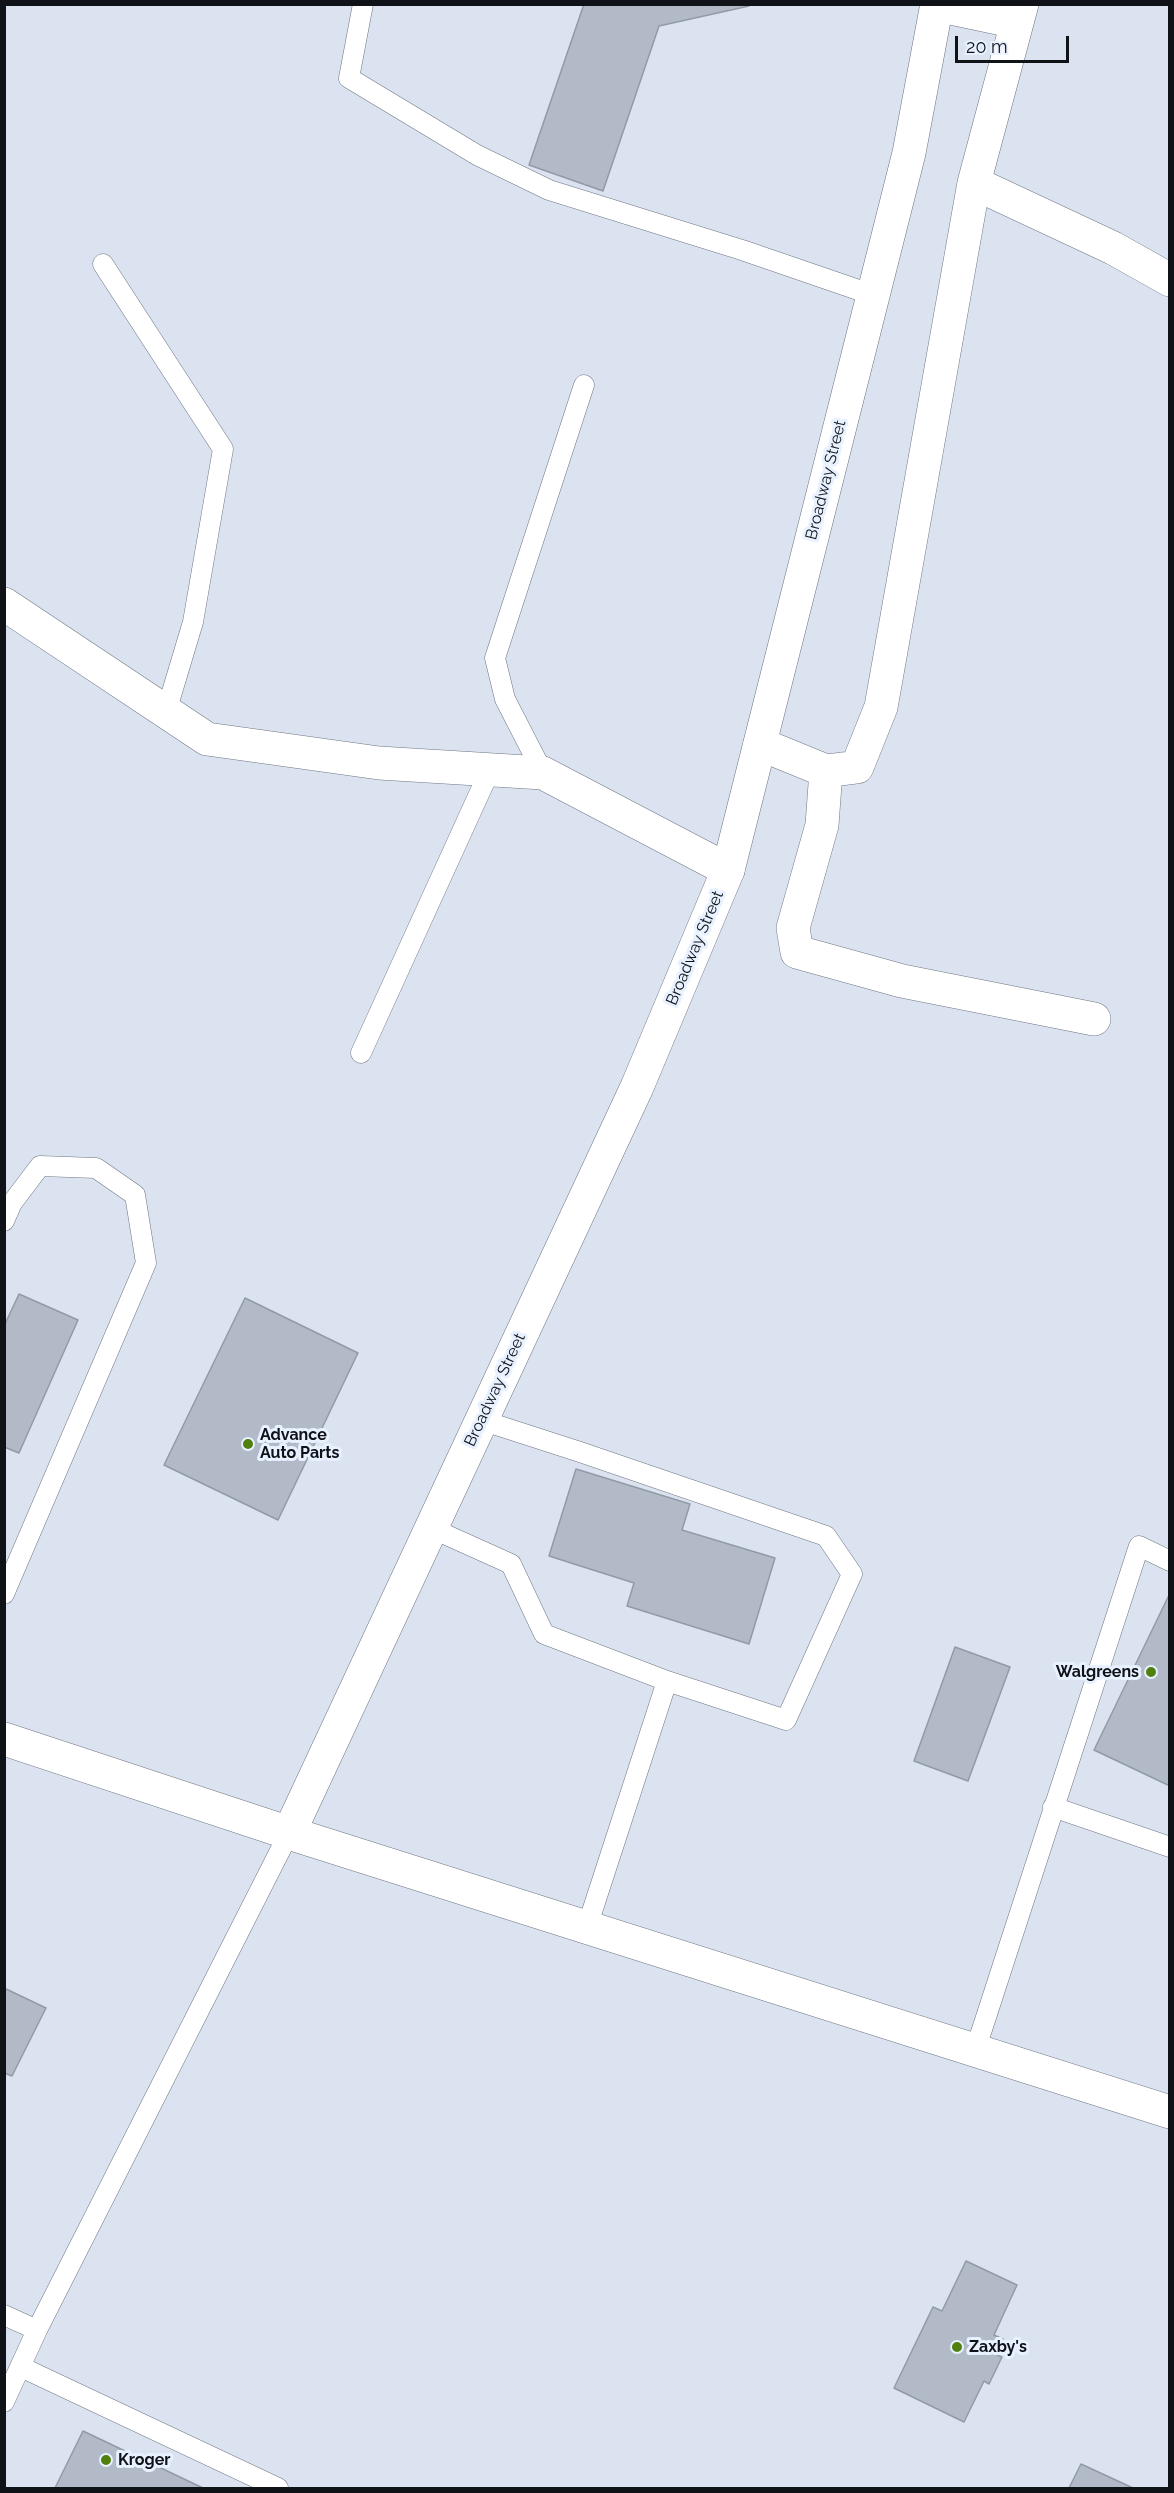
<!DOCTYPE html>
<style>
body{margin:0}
#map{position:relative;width:1174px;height:2493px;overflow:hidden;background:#dbe3f1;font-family:Raleway,sans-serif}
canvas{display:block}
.frame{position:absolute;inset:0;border:6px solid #0f1216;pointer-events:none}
.scale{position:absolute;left:955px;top:36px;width:114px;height:27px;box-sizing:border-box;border:3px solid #0f1216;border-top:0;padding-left:8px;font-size:18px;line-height:21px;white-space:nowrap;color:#0f1216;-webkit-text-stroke:4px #e8f1ff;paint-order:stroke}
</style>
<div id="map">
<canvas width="1174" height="2493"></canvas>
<div class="frame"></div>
<div class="scale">20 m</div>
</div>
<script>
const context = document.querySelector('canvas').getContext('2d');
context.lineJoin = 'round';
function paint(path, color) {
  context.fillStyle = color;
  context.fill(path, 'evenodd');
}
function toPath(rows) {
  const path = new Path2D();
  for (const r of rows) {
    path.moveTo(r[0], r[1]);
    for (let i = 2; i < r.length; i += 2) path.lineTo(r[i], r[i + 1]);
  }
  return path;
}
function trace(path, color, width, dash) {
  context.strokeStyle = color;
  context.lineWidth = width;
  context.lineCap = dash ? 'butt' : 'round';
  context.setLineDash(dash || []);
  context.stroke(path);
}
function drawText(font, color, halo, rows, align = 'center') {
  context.font = font + ' Raleway,sans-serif';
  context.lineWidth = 6;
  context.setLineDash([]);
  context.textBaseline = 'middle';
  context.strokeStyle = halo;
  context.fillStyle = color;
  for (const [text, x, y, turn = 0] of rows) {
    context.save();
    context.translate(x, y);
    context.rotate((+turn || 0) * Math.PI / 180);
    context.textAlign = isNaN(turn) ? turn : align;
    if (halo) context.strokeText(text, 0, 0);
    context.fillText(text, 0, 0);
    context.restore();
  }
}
const building = toPath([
 [584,4,748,4,749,6,659,26,603,191,529,165,584,4],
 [19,1294,78,1320,19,1453,4,1447,4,1326,19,1294],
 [245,1298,358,1353,278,1520,164,1465,245,1298],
 [576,1469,690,1504,682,1530,775,1558,749,1644,627,1606,634,1583,549,1556,576,1469],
 [1170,1593,1170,1786,1094,1750,1170,1593],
 [955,1647,1010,1667,968,1781,914,1761,955,1647],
 [4,1988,46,2008,12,2076,4,2073,4,1988],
 [966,2261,1017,2285,994,2335,1003,2339,995,2354,1002,2357,989,2384,984,2381,964,2422,894,2388,933,2307,942,2311,966,2261],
 [83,2431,203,2488,55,2488,83,2431],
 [1081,2464,1133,2488,1069,2488,1081,2464]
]);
const service = toPath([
 [363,4,349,78,477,155,549,190,742,250,873,295],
 [103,264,223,449,193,622,166,712],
 [543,773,505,699,495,658,584,385],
 [361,1053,490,770],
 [4,1221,12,1203,40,1166,96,1168,135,1195,146,1263,4,1594],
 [481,1420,580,1452,826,1536,852,1574,786,1720,667,1681],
 [431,1528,511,1564,544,1634,667,1681,587,1927],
 [1053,1807,1170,1847],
 [975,2051,1139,1546,1170,1561],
 [4,2315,37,2330],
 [21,2367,278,2488],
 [4,2402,37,2330,289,1833]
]);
const minor = toPath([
 [937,5,1017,22],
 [974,183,1113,248,1170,280],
 [4,604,207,739,379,763,543,773,728,870],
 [760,744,826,771,822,825,793,928,797,952,902,981,1094,1019],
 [826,771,857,767,881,707,974,183,1022,4]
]);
const tertiary = toPath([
 [289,1833,637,1087,728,870,909,153,937,4]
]);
const primary = toPath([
 [4,1739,289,1833,1170,2112]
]);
const markers = [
 [248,1444,6,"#50800d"],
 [1151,1672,6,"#50800d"],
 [957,2347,6,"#50800d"],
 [106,2460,6,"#50800d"]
];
const streetNames = [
 ["Broadway Street",826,480,-76],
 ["Broadway Street",695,948,-67],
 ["Broadway Street",495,1390,-65]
];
const poiNames = [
 ["Advance",260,1435],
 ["Auto Parts",260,1453],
 ["Walgreens",1139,1672,"right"],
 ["Zaxby's",969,2347],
 ["Kroger",118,2460]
];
paint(building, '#b2bac7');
trace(building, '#929aa7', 1.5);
trace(service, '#6f7683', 21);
trace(minor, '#6f7683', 34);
trace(tertiary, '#6f7683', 34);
trace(primary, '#6f7683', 34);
trace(service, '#fff', 20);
trace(minor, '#fff', 33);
trace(tertiary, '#fff', 33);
trace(primary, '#fff', 33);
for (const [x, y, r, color] of markers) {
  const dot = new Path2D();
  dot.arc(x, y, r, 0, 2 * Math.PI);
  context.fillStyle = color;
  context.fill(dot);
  trace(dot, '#e8f1ff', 2);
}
drawText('16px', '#0f1216', '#e8f1ff', streetNames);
drawText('bold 16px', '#0f1216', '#e8f1ff', poiNames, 'left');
</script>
